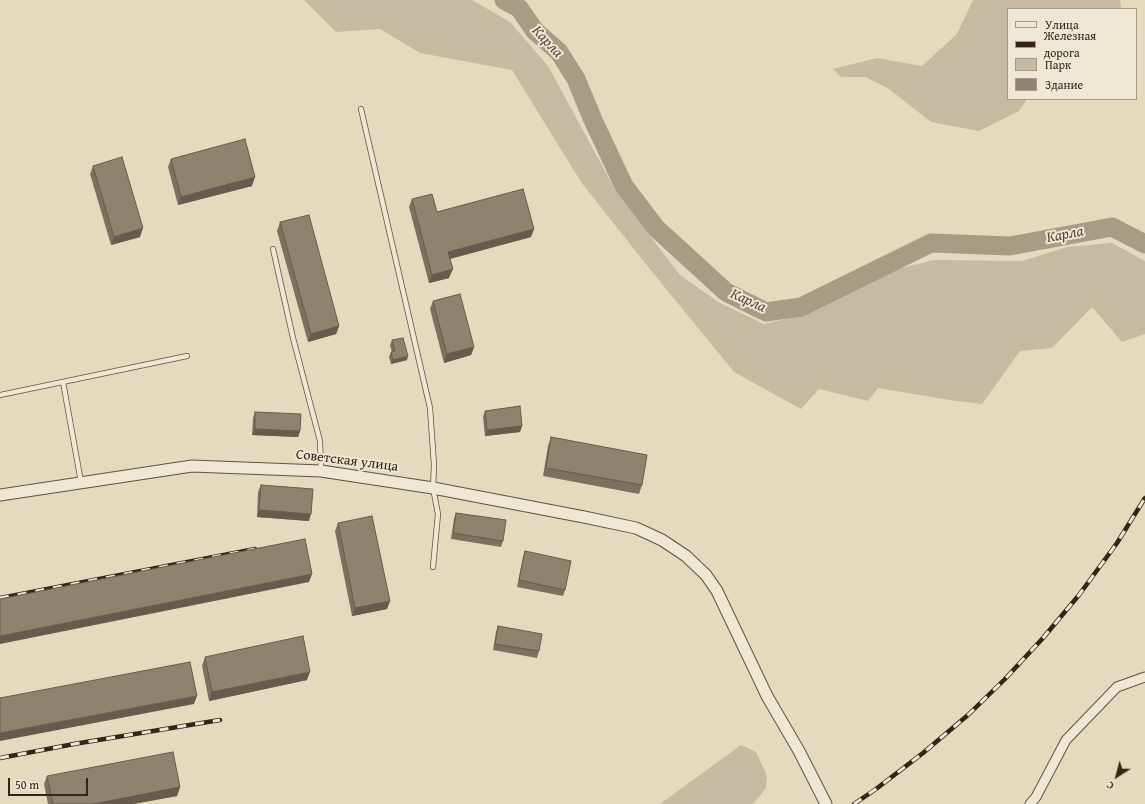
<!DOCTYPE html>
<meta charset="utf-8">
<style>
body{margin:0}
#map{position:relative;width:1145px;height:804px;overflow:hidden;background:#e4dabd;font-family:"Gentium Book Plus",serif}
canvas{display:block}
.legend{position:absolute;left:1007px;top:8px;width:130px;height:92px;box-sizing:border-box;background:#ede7d4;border:1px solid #a39989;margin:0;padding:5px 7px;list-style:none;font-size:12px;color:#342518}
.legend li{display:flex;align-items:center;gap:8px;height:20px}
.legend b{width:20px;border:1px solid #a39989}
.north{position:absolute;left:1097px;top:756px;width:40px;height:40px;-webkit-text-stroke:3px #ede7d4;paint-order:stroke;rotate:216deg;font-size:11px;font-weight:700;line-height:16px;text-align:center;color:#342518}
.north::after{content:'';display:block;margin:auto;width:14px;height:18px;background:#342518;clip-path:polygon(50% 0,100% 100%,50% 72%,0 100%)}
.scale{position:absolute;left:8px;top:778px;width:80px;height:18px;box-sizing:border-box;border:2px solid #342518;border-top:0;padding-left:5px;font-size:12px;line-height:14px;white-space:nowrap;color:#342518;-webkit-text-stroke:3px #ede7d4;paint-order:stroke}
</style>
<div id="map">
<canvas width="1145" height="804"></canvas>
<ul class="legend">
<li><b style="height:5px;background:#ede7d4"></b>Улица</li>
<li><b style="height:5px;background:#342518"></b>Железная дорога</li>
<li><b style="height:11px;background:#c6bba1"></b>Парк</li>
<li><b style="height:11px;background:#90836e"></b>Здание</li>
</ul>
<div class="north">С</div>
<div class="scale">50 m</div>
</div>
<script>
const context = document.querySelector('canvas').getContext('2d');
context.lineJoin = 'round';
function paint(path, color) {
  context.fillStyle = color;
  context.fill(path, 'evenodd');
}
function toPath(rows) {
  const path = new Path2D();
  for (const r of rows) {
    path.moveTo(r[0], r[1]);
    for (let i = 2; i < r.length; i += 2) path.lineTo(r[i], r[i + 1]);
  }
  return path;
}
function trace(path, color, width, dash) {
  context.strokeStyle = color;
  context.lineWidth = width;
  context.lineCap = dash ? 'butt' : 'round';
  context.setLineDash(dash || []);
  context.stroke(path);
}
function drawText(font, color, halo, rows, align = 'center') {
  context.font = font + ' "Gentium Book Plus",serif';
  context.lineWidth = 4;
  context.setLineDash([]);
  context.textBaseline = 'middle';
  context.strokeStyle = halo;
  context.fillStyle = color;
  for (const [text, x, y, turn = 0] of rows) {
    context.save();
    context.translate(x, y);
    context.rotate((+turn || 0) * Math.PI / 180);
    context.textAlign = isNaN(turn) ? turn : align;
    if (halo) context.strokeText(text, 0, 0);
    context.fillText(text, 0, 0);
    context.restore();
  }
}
const green = toPath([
 [304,0,472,0,510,22,548,66,616,191,680,275,720,303,764,324,804,315,881,273,934,260,1022,261,1067,247,1112,243,1145,261,1145,334,1122,342,1092,307,1052,348,1020,351,982,404,956,401,878,388,868,401,819,389,801,409,734,372,649,268,581,182,512,70,420,53,380,29,336,32],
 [973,0,1120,0,1121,9,1008,9,1008,99,1027,99,1019,111,979,131,931,122,889,89,866,77,841,77,833,69,877,58,922,66,957,34],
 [741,745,756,752,767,776,766,788,753,804,660,804]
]);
const river = toPath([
 [504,0,519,8,535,31,559,52,576,79,593,120,624,186,656,228,726,292,766,312,801,307,931,243,1010,246,1112,227,1145,244]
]);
const service = toPath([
 [361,109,430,408,434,465,433,488,438,514,433,567],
 [273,249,293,338,320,441,321,471],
 [63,382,81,482],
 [0,395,187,356]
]);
const minor = toPath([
 [1030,804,1036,797,1066,740,1117,687,1145,677]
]);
const tertiary = toPath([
 [0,495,192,466,321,471,433,488,584,517,636,528,662,540,686,556,706,575,717,591,767,696,799,751,826,804]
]);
const rail = toPath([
 [0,598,255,549],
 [0,758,74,744,220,720],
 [854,804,876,789,923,753,968,715,1005,679,1043,638,1079,595,1117,543,1145,498]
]);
const wall = toPath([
 [171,159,252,186,178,205,168,167],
 [93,166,140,237,111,245,90,174],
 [412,199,437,212,531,237,450,259,449,278,429,283,409,207],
 [280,222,339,326,336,334,308,342,277,231],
 [433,301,474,347,471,355,444,363,430,309],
 [392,340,407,360,391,364,389,357,391,352,392,352,390,345],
 [485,411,522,426,520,432,485,436,483,417],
 [255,412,300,431,298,437,252,435,253,418],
 [551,437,642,485,639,494,543,476,548,446],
 [261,485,309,521,257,517,258,492],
 [456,513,503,541,501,547,451,539,454,519],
 [338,523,390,601,387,609,352,616,335,531],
 [525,551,565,590,563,596,517,587,523,557],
 [498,626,539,651,537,658,493,650,496,632],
 [205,657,307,680,209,701,202,666],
 [47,776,180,787,177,796,133,804,48,804,44,784]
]);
const shadedWall = toPath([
 [255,177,252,186,178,205,181,197],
 [143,228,140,237,111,245,114,237],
 [534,229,531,237,445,260,448,252],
 [453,269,449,278,429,283,432,275],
 [339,326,336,334,308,342,311,334],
 [474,347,471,355,444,363,447,354],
 [408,356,407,360,391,364,393,360],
 [522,426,520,432,485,436,487,430],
 [255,429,300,431,298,437,252,435],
 [259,510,311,514,309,521,257,517],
 [312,574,309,582,0,644,0,636],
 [390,601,387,609,352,616,355,608],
 [310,672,307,680,209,701,212,692],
 [197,696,194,704,0,741,0,733],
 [180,787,177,796,133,804,93,804]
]);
const building = toPath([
 [245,139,255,177,181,197,171,159,245,139],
 [122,157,143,228,114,237,93,166,122,157],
 [523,189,534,229,448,252,453,269,432,275,412,199,432,194,437,212,523,189],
 [309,215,339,326,311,334,280,222,309,215],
 [460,294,474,347,447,354,433,301,460,294],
 [403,338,408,356,393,360,391,352,395,351,392,340,403,338],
 [520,406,522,426,487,430,485,411,520,406],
 [255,412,301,414,300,431,255,429,255,412],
 [551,437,647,455,642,485,546,468,551,437],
 [261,485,313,489,311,514,259,510,261,485],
 [456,513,506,520,503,541,453,533,456,513],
 [372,516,390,601,355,608,338,523,372,516],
 [305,539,312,574,0,636,0,599,305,539],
 [525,551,571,561,565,590,519,580,525,551],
 [498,626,542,634,539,651,495,644,498,626],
 [303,636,310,672,212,692,205,657,303,636],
 [190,662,197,696,0,733,0,698,190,662],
 [173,752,180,787,93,804,53,804,47,776,173,752]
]);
const streetNames = [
 ["Советская улица",347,461,7]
];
const waterNames = [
 ["Карла",547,42,47],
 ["Карла",1065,235,-11],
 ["Карла",748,301,24]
];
paint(green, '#c6bba1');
trace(river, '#a89c85', 19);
trace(service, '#605241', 6);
trace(minor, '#605241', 11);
trace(tertiary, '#605241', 13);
trace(service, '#ede7d4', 4.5);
trace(minor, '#ede7d4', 9);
trace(tertiary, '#ede7d4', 11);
trace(rail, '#342518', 4.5);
trace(rail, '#ede7d4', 3, [9]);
paint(wall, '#7c715f');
paint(shadedWall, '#655c4d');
paint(building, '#90836e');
trace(building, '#655c4d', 1);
drawText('14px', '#342518', '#ede7d4', streetNames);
drawText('italic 15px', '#574939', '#ede7d4', waterNames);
</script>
